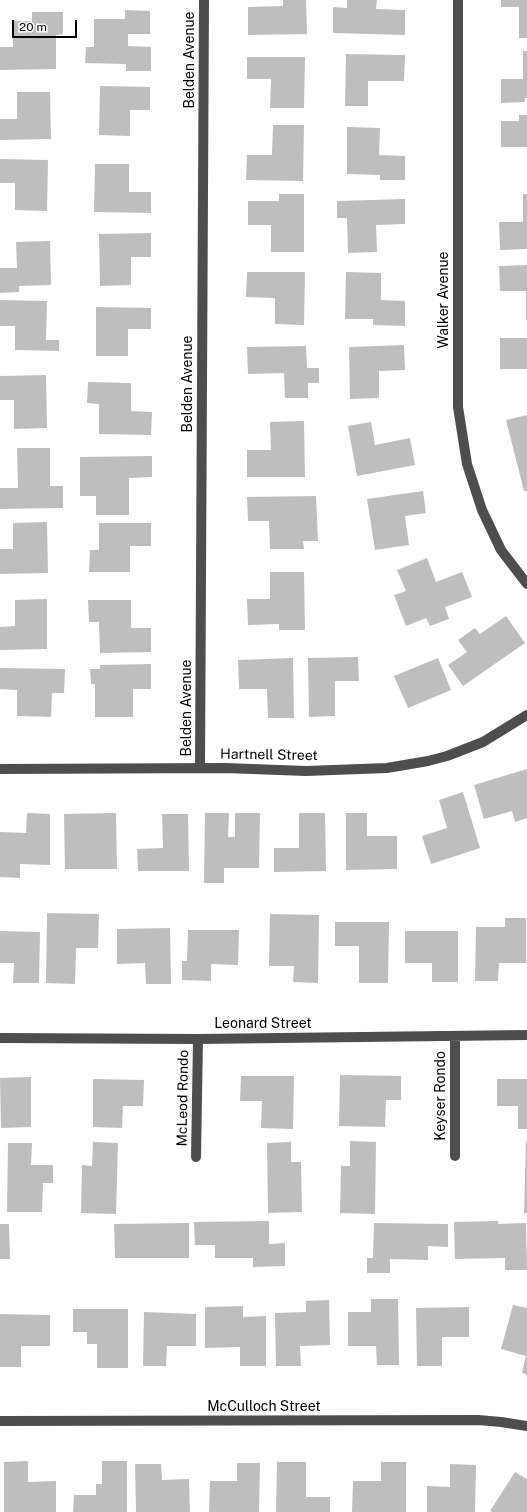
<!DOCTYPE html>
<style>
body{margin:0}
#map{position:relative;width:527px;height:1512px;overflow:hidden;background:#fff;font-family:"Public Sans",sans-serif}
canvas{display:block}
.scale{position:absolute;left:12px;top:20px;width:65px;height:18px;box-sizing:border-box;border:2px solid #000;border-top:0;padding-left:5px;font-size:12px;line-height:14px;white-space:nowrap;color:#000;-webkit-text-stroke:3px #fff;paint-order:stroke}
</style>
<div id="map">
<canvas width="527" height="1512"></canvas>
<div class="scale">20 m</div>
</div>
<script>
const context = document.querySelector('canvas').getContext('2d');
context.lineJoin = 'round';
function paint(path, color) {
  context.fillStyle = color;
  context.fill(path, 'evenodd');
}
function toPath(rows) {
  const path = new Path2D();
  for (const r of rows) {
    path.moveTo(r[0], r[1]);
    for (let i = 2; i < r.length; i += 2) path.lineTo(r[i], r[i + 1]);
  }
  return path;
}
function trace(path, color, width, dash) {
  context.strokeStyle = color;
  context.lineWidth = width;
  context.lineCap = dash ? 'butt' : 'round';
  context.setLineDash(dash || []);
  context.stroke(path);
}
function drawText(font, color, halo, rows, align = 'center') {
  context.font = font + ' "Public Sans",sans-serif';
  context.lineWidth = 4;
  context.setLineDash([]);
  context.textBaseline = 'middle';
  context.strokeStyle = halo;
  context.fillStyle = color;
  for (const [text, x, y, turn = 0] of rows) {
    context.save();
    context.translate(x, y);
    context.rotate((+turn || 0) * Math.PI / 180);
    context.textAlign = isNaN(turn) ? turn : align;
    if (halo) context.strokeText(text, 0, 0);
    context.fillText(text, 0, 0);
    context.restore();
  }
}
const building = toPath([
 [283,0,306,0,307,34,248,35,248,7,283,6],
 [347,0,377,0,376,9,405,10,405,35,333,33,333,7,347,8],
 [501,0,527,0,527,38,519,38,519,7,501,7],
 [125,10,150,11,150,34,128,34,128,46,151,47,151,71,126,71,126,64,85,63,86,47,94,47,94,19,125,19],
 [32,12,63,12,63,34,56,35,56,69,0,70,0,47,13,47,12,21,32,21],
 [523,51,527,51,527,98,525,98,525,102,501,103,501,79,523,79],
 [346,54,405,55,404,81,368,81,368,106,345,106],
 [247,57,305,57,304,108,270,108,271,79,247,79],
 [100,86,150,87,150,110,130,110,130,136,99,135],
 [17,92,50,92,51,139,0,140,0,119,17,119],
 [519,115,527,115,527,147,501,147,501,121,519,121],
 [273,125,304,125,303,181,246,180,247,155,272,155],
 [347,127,380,128,379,155,405,156,405,180,380,180,380,175,347,174],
 [0,159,48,160,47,211,15,210,15,183,0,183],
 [95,164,129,164,129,192,151,192,151,213,94,212],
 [279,194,304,194,304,252,271,252,271,225,248,225,248,201,279,201],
 [523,194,527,194,527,249,500,250,499,222,523,222],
 [405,199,405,224,376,225,377,252,348,253,347,218,337,218,337,201],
 [151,233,151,257,131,257,131,285,100,286,99,234],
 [50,241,51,285,19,286,19,292,0,293,0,268,17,268,16,242],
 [527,265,527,320,526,320,526,291,500,291,499,266],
 [247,272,305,272,304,325,275,324,275,298,246,297],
 [346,272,381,273,381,300,405,301,405,326,373,325,373,319,345,319],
 [0,300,47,301,46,340,59,340,59,351,15,350,15,326,0,326],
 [96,307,151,308,151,329,128,329,128,356,96,356],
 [500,338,527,338,527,369,500,369],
 [404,345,405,370,379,371,379,398,350,399,349,347],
 [306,346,307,368,319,368,319,383,308,383,308,398,285,398,284,373,248,374,247,347],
 [46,375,47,428,14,429,14,400,0,400,0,376],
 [88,382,131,383,131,411,152,412,151,435,99,434,99,404,87,403],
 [527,415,527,491,524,491,506,420],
 [304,421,305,477,247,477,247,450,271,450,270,422],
 [371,422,375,445,410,438,415,465,357,476,348,426],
 [17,448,50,448,50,486,63,486,63,508,0,509,0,488,18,488],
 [152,456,152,477,129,478,129,515,96,515,96,496,80,496,80,457],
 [423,491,426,513,405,516,409,545,375,550,367,499],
 [316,496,318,541,303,541,304,549,270,549,269,521,248,521,247,497],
 [47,522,48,573,0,574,0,549,13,549,13,523],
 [99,523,151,523,151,546,130,546,130,572,89,572,90,550,99,550],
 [427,558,436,582,462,572,472,597,445,607,449,619,430,626,426,618,406,626,394,595,406,591,397,570],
 [270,572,304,572,305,630,279,630,279,624,248,625,247,599,270,599],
 [47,599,47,649,0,650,0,627,15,626,15,600],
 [88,600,131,600,131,628,151,628,151,652,100,653,99,622,89,622],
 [506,616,525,643,463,686,448,665,467,652,458,640,475,628,480,634],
 [358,657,359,681,335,681,335,716,309,717,308,658],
 [293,658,294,718,268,718,267,689,239,689,238,660],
 [438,658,451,690,408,708,394,676],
 [151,664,151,689,133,689,133,717,95,717,95,684,91,684,90,669,100,669,100,665],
 [0,668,65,669,64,693,52,693,51,717,17,716,17,690,0,689],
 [527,769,527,818,515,822,512,811,484,819,474,785],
 [463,792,480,848,431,864,422,836,447,828,439,800],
 [27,813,50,814,50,865,20,864,20,878,0,877,0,832,26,833],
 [116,813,117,869,65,869,64,814],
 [205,813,229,813,228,837,235,837,235,813,260,813,259,868,224,868,224,883,204,883],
 [299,813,325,813,326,871,274,872,274,848,299,848],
 [346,813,367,813,367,836,397,836,397,869,346,870],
 [162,814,188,814,189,871,138,871,137,849,163,848],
 [47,913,99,914,98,948,76,948,75,984,46,983],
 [270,914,319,915,318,983,293,982,294,966,269,966],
 [505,918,526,918,526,963,499,963,498,981,475,981,476,927,505,927],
 [335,922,389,922,388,983,359,983,359,946,335,946],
 [170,928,171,984,146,984,145,963,117,964,117,929],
 [188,930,239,930,238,965,211,964,211,981,182,980,182,961,187,961],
 [0,931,40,932,39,983,13,983,14,963,0,963],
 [405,931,458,931,458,982,432,982,432,963,405,963],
 [340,1075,401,1076,401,1100,386,1100,385,1127,339,1126],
 [241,1076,294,1076,293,1129,261,1128,262,1101,240,1101],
 [31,1077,31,1127,1,1128,0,1078],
 [93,1079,144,1080,143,1106,123,1106,122,1128,93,1127],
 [497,1079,527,1079,527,1129,518,1129,518,1106,497,1106],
 [350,1141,376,1142,375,1214,340,1213,341,1166,350,1166],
 [526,1141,527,1141,527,1213,524,1213],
 [93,1142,118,1143,116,1214,81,1213,82,1165,92,1166],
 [291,1142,291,1162,301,1162,302,1212,268,1213,267,1143],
 [8,1143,32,1143,31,1165,53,1165,53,1183,43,1183,42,1212,7,1212],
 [269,1221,269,1244,285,1243,285,1266,253,1267,253,1258,215,1258,215,1245,195,1245,194,1222],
 [498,1221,498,1224,526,1223,527,1270,505,1270,505,1258,455,1259,454,1222],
 [189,1223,189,1258,115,1258,114,1224],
 [374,1223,448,1224,448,1247,428,1246,428,1260,390,1259,390,1273,367,1273,367,1258,373,1258],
 [0,1224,9,1224,10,1259,0,1259],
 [371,1299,398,1299,399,1365,377,1365,376,1346,348,1346,348,1312,371,1312],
 [329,1300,330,1345,300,1346,301,1366,276,1366,275,1313,306,1312,306,1301],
 [513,1305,527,1308,527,1375,522,1373,526,1356,501,1349],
 [243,1306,243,1317,266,1316,266,1366,240,1366,240,1347,205,1348,205,1307],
 [469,1307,469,1337,442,1337,442,1366,417,1366,416,1308],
 [73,1309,128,1309,128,1368,97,1368,97,1344,87,1344,87,1332,73,1332],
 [144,1312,196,1314,196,1346,167,1346,166,1366,143,1366],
 [0,1314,50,1315,50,1346,21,1346,21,1367,0,1367],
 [28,1461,28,1482,56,1481,56,1512,4,1512,4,1462],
 [102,1461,127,1461,127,1512,73,1512,74,1495,96,1495,96,1484,102,1484],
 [277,1462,306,1462,306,1497,330,1497,330,1512,276,1512],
 [381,1462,406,1462,406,1512,352,1512,353,1481,381,1481],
 [237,1463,260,1463,259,1512,209,1512,210,1481,237,1481],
 [135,1464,161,1464,162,1480,189,1479,190,1512,136,1512],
 [450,1464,476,1465,475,1512,427,1512,427,1486,450,1487],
 [515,1472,527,1479,527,1512,492,1512,490,1511]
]);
const minor = toPath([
 [458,0,458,407,467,464,482,510,501,550,527,584],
 [200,768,204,0],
 [0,769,225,768,306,771,387,768,428,761,447,756,483,742,527,715],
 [0,1038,198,1039,527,1035],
 [455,1156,455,1037],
 [196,1157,198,1039],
 [0,1421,478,1420,501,1422,527,1426]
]);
const streetNames = [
 ["Belden Avenue",190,60,-90],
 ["Walker Avenue",444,300,-90],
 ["Belden Avenue",188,384,-90],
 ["Belden Avenue",187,708,-90],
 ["Hartnell Street",269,755,1],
 ["Leonard Street",263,1024],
 ["Keyser Rondo",441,1096,-90],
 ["McLeod Rondo",183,1098,-89],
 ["McCulloch Street",264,1407]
];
paint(building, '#bebebe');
trace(minor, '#4e4e4e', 10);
drawText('14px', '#000', '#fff', streetNames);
</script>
